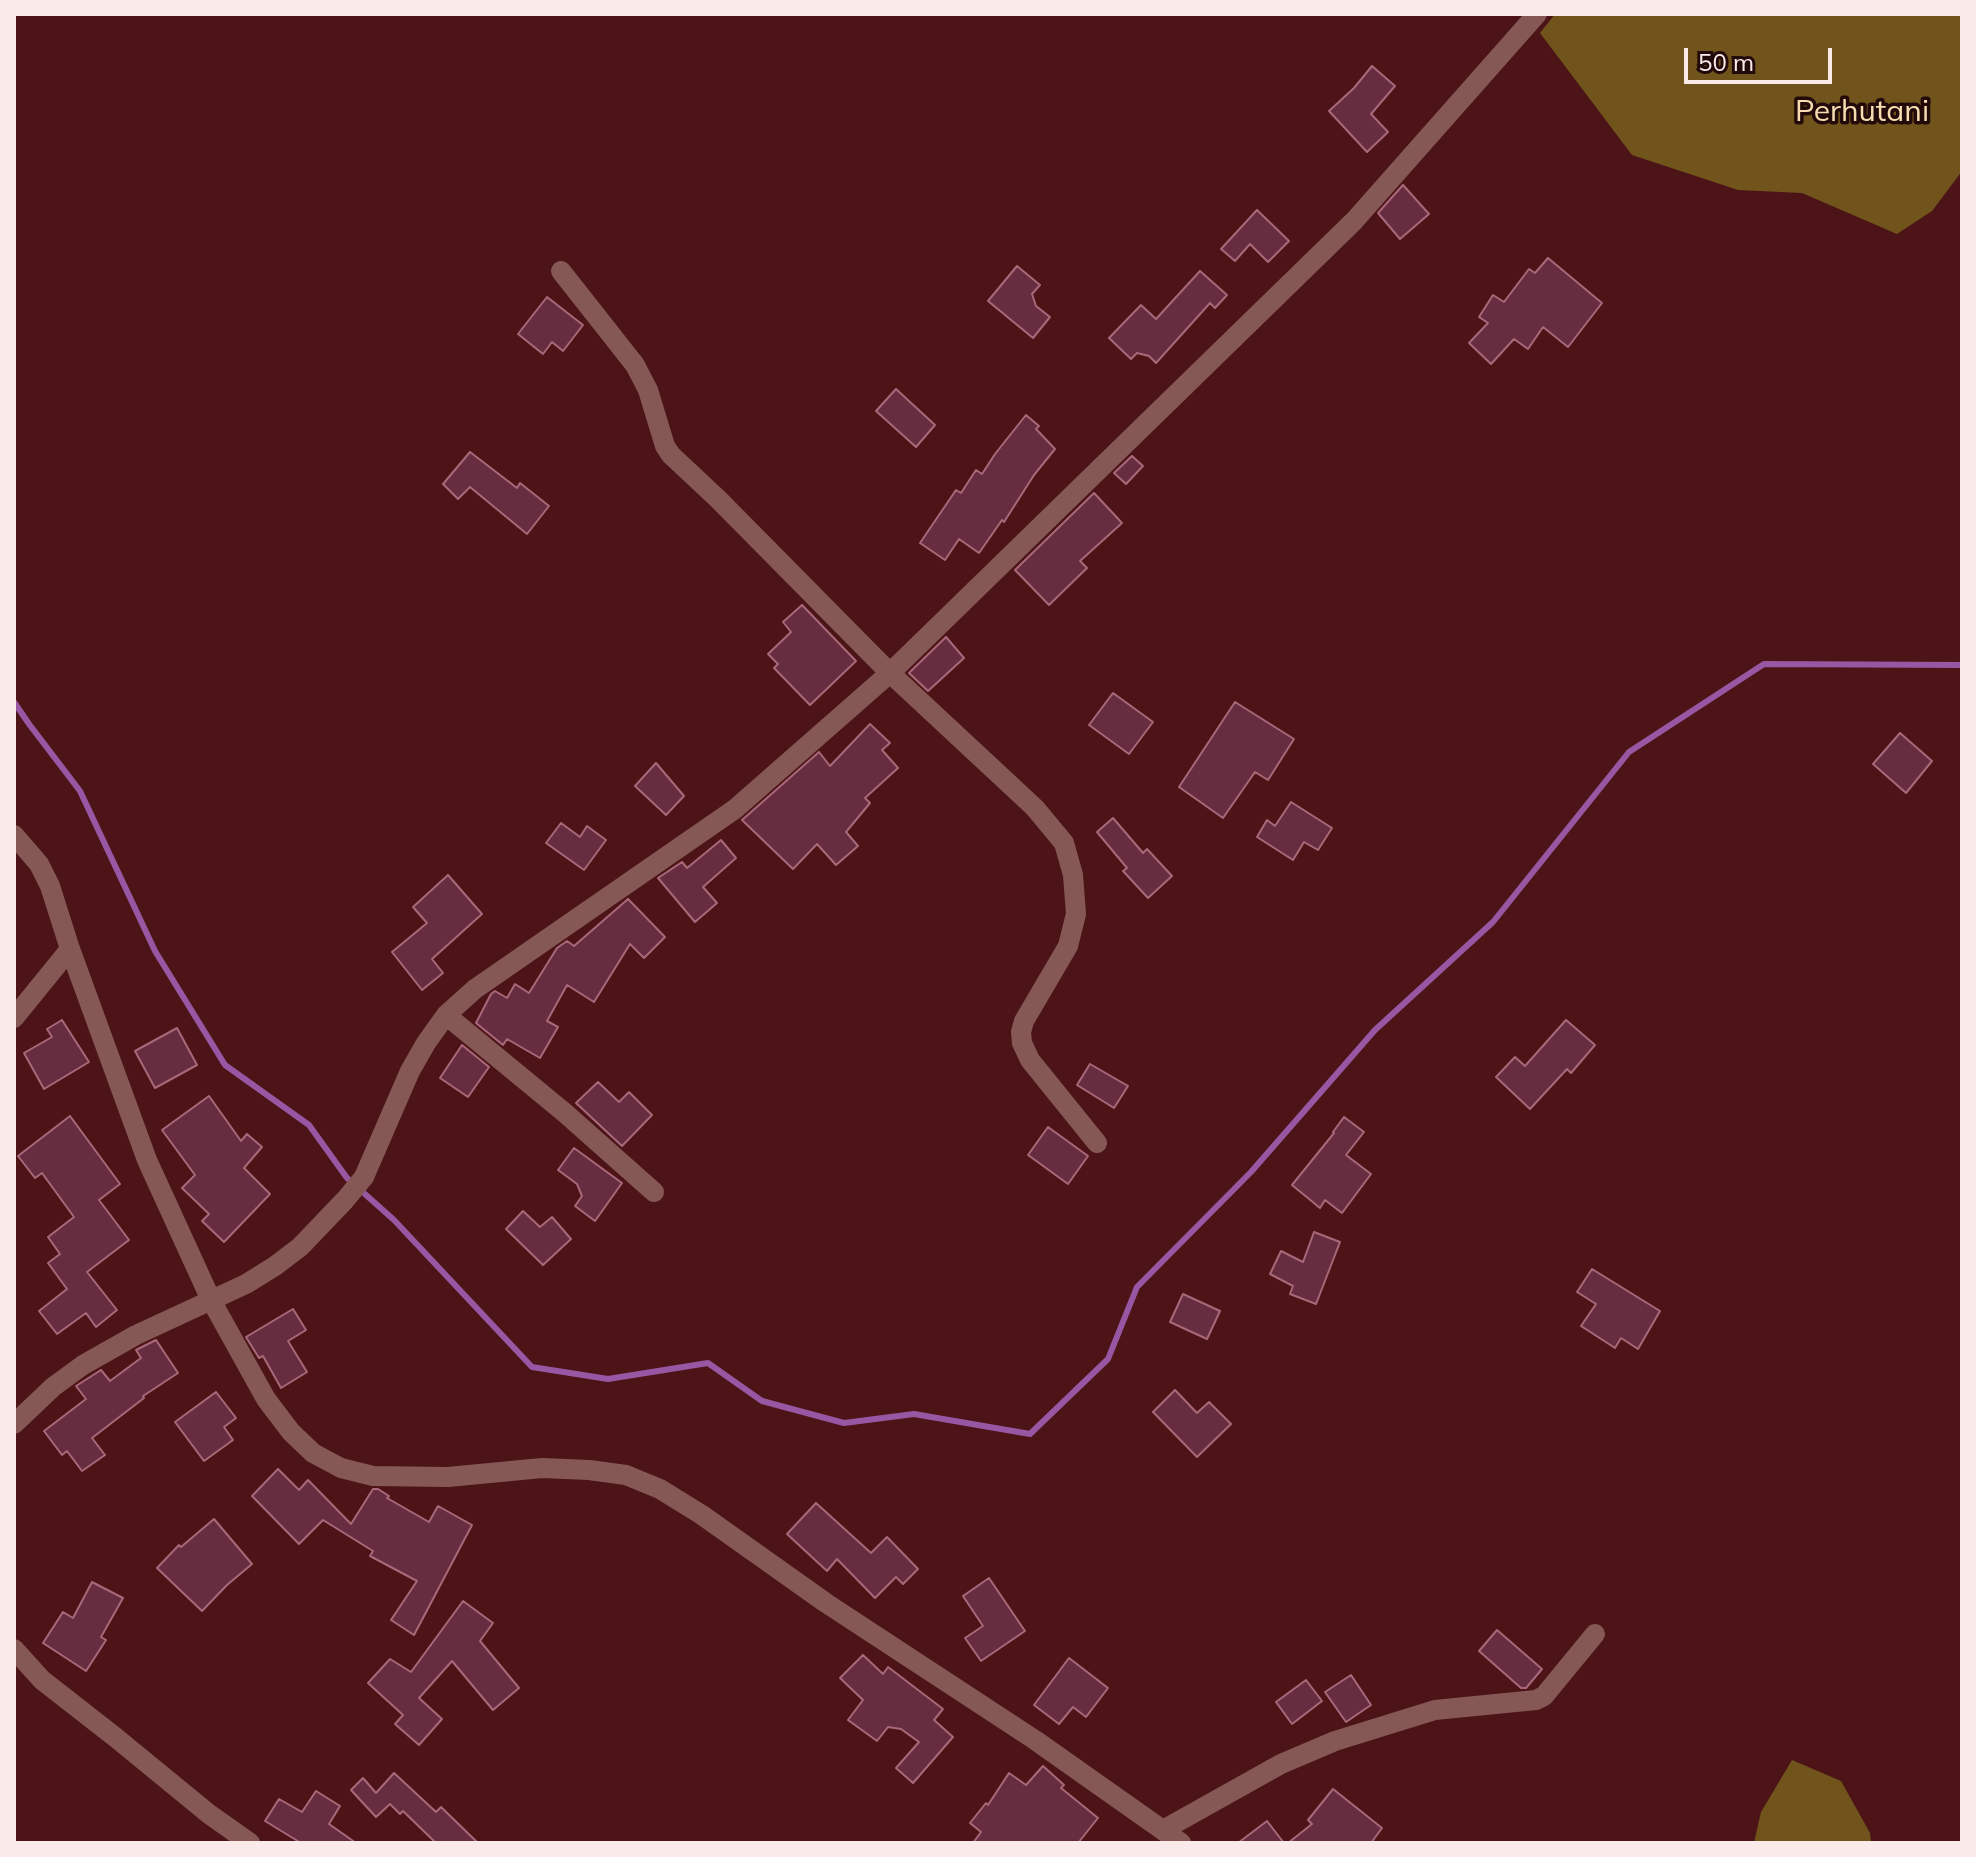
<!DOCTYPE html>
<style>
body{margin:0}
#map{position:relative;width:1976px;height:1857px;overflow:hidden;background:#4c1417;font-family:Mulish,sans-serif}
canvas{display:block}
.frame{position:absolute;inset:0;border:16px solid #faeae9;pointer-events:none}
.scale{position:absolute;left:1684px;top:48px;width:148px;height:36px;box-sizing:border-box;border:4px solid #faeae9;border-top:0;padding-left:10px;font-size:24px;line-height:28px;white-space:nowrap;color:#faeae9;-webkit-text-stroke:6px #230a0a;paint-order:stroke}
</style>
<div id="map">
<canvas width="1976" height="1857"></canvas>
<div class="frame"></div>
<div class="scale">50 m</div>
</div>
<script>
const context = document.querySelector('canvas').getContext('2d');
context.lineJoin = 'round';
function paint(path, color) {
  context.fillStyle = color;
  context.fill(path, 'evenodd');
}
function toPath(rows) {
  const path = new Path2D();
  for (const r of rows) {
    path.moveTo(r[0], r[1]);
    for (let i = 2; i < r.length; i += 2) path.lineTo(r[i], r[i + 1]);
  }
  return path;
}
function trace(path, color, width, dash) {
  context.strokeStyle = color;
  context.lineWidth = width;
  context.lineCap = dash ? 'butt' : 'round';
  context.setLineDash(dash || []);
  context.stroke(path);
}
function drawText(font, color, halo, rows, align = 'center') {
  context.font = font + ' Mulish,sans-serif';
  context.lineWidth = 7;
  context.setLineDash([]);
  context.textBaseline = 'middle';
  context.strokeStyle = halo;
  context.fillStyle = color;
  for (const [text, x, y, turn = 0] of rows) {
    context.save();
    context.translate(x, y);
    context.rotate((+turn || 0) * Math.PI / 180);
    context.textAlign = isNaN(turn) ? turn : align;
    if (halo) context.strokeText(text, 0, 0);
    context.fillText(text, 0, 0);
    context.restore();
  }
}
const forest = toPath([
 [1555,14,1962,14,1962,171,1932,211,1897,234,1802,193,1738,190,1632,155,1540,33],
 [1792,1760,1841,1781,1870,1833,1871,1843,1754,1843,1761,1812]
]);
const stream = toPath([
 [14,702,29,724,80,791,155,951,225,1065,309,1125,347,1178,394,1220,532,1367,608,1379,708,1363,762,1401,844,1423,914,1414,1030,1434,1108,1359,1137,1287,1251,1172,1375,1030,1493,922,1629,752,1764,664,1962,665]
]);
const building = toPath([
 [1372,66,1395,86,1371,114,1388,132,1367,152,1329,111,1354,88,1372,66],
 [1403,185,1429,214,1400,239,1378,213,1403,185],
 [1257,210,1289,241,1268,262,1250,244,1235,261,1221,249,1257,210],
 [1548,258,1602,303,1568,347,1543,327,1528,349,1514,339,1491,364,1469,343,1488,323,1479,317,1493,295,1504,302,1529,269,1535,273,1548,258],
 [1017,266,1040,285,1032,294,1036,306,1050,317,1033,338,988,301,1017,266],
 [1200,271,1227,295,1215,308,1210,303,1156,363,1149,356,1137,353,1131,359,1109,338,1141,305,1156,319,1200,271],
 [547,297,583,325,563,351,552,342,543,354,518,334,547,297],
 [896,389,935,425,916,447,876,411,896,389],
 [1026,415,1039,426,1036,429,1055,449,1034,475,1004,522,1002,520,979,553,959,539,945,560,920,543,956,490,961,493,976,470,982,474,995,454,1026,415],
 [470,452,517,488,520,483,549,506,527,534,470,487,458,499,443,484,470,452],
 [1132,456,1143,466,1126,484,1114,473,1132,456],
 [1094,493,1122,523,1080,561,1087,568,1049,605,1015,570,1094,493],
 [802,605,856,661,810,705,774,668,778,664,768,654,791,632,783,622,802,605],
 [946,637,964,658,928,691,909,673,946,637],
 [1113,693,1153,722,1129,754,1089,725,1113,693],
 [1235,702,1294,739,1268,780,1255,772,1223,818,1179,787,1235,702],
 [870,724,890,743,882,750,898,768,865,798,870,803,846,832,858,846,836,865,817,844,793,869,742,820,819,752,830,766,870,724],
 [1900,733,1932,761,1906,793,1873,764,1900,733],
 [656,763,684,796,666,815,635,786,656,763],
 [1291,802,1332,828,1318,850,1304,842,1293,860,1257,837,1267,820,1275,826,1291,802],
 [1113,818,1143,853,1147,849,1172,876,1148,898,1123,871,1127,868,1097,832,1113,818],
 [561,823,580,837,587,826,606,840,584,870,546,843,561,823],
 [721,840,736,858,703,887,717,903,695,922,658,878,682,862,687,868,721,840],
 [448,875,482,914,432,959,443,973,422,990,392,952,427,923,413,907,448,875],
 [628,899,665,937,644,958,630,944,594,1002,567,985,547,1021,558,1027,540,1058,507,1039,503,1045,476,1023,491,994,495,991,507,998,515,984,529,993,557,948,567,941,574,946,628,899],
 [62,1020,89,1062,44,1089,24,1053,52,1037,47,1029,62,1020],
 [1566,1020,1595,1045,1571,1073,1567,1069,1530,1109,1496,1077,1515,1057,1525,1066,1566,1020],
 [177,1028,197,1065,155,1088,135,1051,177,1028],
 [462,1045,489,1067,468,1097,440,1078,462,1045],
 [1090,1064,1128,1086,1114,1108,1077,1085,1090,1064],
 [598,1082,619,1102,629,1092,652,1115,622,1146,576,1103,598,1082],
 [209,1096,241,1141,247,1134,262,1147,244,1168,270,1194,224,1242,202,1221,209,1214,182,1188,195,1175,162,1130,209,1096],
 [70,1116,120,1184,99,1200,129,1240,87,1272,117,1310,96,1327,86,1313,57,1334,39,1311,67,1289,48,1263,60,1254,48,1237,74,1217,42,1173,35,1178,18,1156,70,1116],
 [1344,1117,1364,1132,1346,1155,1371,1174,1342,1213,1325,1200,1320,1208,1292,1185,1334,1133,1333,1132,1344,1117],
 [1048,1127,1088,1156,1068,1184,1028,1155,1048,1127],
 [574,1148,622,1183,595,1221,575,1206,582,1196,577,1184,558,1170,574,1148],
 [523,1211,540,1227,552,1217,571,1239,543,1265,506,1229,523,1211],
 [1314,1232,1340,1242,1316,1304,1290,1294,1293,1286,1270,1274,1281,1251,1303,1262,1314,1232],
 [1592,1269,1660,1311,1638,1349,1621,1338,1615,1348,1581,1326,1596,1304,1577,1292,1592,1269],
 [1183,1294,1220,1311,1207,1339,1170,1322,1183,1294],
 [293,1309,306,1330,288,1341,307,1372,281,1388,263,1356,259,1358,246,1337,293,1309],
 [156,1340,178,1373,143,1396,144,1398,92,1438,105,1455,82,1471,67,1451,62,1455,44,1431,86,1399,76,1386,101,1370,110,1381,141,1358,136,1350,156,1340],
 [1175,1390,1197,1413,1209,1402,1231,1424,1197,1457,1153,1412,1175,1390],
 [216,1392,236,1418,224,1427,233,1440,204,1461,175,1422,216,1392],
 [278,1469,299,1490,308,1480,351,1524,373,1489,378,1489,389,1496,387,1498,429,1522,438,1506,472,1525,414,1635,391,1620,417,1581,370,1556,373,1551,323,1520,299,1544,252,1496,278,1469],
 [816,1503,871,1553,887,1537,918,1569,903,1584,896,1577,875,1598,837,1559,827,1571,787,1534,816,1503],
 [214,1519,252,1564,227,1585,202,1611,157,1568,179,1545,181,1547,214,1519],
 [989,1578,1025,1631,981,1661,965,1638,983,1626,963,1596,989,1578],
 [92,1582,123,1598,101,1637,106,1640,86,1671,43,1643,63,1612,73,1618,92,1582],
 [463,1601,493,1623,480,1641,519,1688,493,1710,452,1661,419,1698,442,1719,419,1745,395,1724,403,1715,368,1683,390,1659,411,1672,463,1601],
 [1497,1630,1542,1669,1526,1688,1521,1688,1479,1651,1497,1630],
 [863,1655,883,1674,888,1667,943,1709,934,1720,953,1737,913,1783,896,1768,919,1742,901,1729,888,1727,877,1741,848,1720,863,1700,840,1678,863,1655],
 [1069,1658,1108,1688,1086,1717,1073,1707,1059,1724,1034,1705,1069,1658],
 [1351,1675,1371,1705,1346,1722,1325,1692,1351,1675],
 [1306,1680,1322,1701,1292,1724,1276,1702,1306,1680],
 [1043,1766,1064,1785,1061,1788,1098,1818,1078,1843,973,1843,981,1832,970,1823,986,1803,988,1805,1009,1773,1026,1785,1043,1766],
 [394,1773,436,1812,441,1807,478,1843,436,1843,403,1811,400,1814,390,1804,376,1817,351,1790,363,1778,376,1793,394,1773],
 [1333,1789,1382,1828,1371,1843,1288,1843,1312,1824,1308,1820,1333,1789],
 [316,1791,340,1806,329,1824,356,1843,301,1843,265,1821,279,1799,302,1812,316,1791],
 [1267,1821,1284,1843,1238,1843,1267,1821]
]);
const minor = toPath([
 [561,271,635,365,648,390,665,446,671,455,718,499,890,673,1035,808,1064,843,1073,875,1076,914,1068,946,1024,1021,1021,1032,1022,1043,1030,1060,1097,1143],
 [14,835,39,864,50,886,70,949,147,1160,211,1300,266,1399,291,1432,313,1453,341,1468,373,1476,448,1477,542,1468,589,1470,626,1475,660,1489,702,1515,826,1603,1035,1740,1181,1843],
 [446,1015,565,1113,654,1192],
 [14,1018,70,949],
 [14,1424,53,1387,83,1365,136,1335,246,1284,275,1266,300,1247,345,1200,364,1177,410,1071,426,1043,446,1015,475,989,735,809,890,673,1354,221,1537,14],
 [14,1649,42,1680,115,1737,209,1814,250,1843],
 [1163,1830,1281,1764,1335,1741,1435,1710,1536,1700,1544,1696,1595,1634]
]);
const parkNames = [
 ["Perhutani",1862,112]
];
paint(forest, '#70541c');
trace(stream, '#9857a3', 6);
paint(building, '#652d3f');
trace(building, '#a8687a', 2);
trace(minor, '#855856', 20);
drawText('30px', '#f6dcae', '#230a0a', parkNames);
</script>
